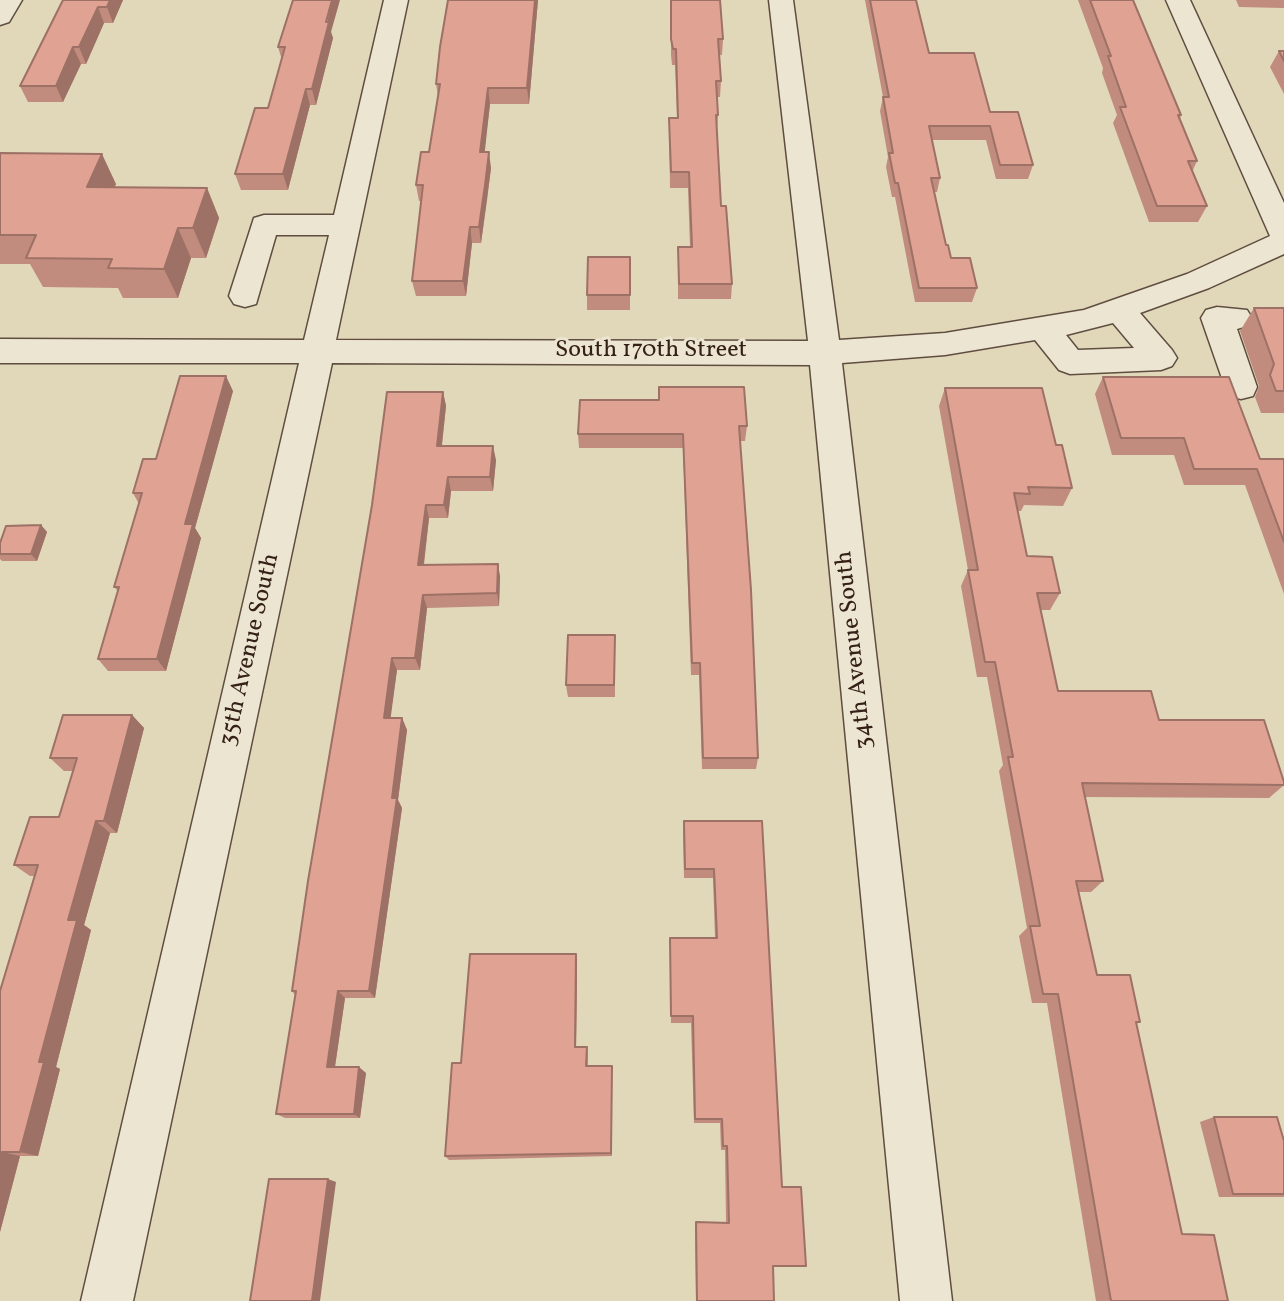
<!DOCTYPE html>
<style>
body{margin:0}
canvas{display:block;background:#e1d7b9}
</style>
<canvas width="1284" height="1301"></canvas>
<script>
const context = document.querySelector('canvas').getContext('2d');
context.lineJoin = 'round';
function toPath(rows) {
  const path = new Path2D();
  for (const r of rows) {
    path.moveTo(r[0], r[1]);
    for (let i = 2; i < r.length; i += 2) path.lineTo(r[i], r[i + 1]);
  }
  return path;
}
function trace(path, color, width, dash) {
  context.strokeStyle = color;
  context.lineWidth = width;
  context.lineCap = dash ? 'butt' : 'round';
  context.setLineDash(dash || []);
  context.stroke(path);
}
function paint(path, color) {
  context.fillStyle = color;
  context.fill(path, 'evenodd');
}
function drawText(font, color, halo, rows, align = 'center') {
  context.font = font + ' Vollkorn,serif';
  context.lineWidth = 6;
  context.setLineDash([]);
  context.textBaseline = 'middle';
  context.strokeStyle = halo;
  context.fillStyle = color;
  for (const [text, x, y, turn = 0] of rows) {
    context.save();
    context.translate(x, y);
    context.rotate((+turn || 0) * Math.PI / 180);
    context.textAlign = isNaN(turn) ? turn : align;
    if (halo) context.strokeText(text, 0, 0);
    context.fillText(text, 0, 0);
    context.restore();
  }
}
const minor = toPath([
 [0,0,22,0,9,22,0,25,0,0],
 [384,0,408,0,336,340,808,341,769,0,793,0,839,340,945,333,1084,310,1187,274,1270,236,1166,0,1190,0,1284,203,1284,254,1209,288,1140,313,1172,350,1177,358,1172,366,1161,370,1070,374,1059,370,1035,340,945,355,842,363,952,1301,900,1301,810,365,332,363,133,1301,81,1301,299,363,0,363,0,339,304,340,329,235,276,235,256,304,245,307,234,304,229,296,254,218,264,215,334,215,384,0],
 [1113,323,1134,348,1078,350,1066,335,1113,323],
 [1217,307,1247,310,1252,318,1247,326,1237,329,1257,387,1253,396,1241,399,1229,396,1225,387,1201,318,1206,310,1217,307]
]);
const wall = toPath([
 [63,0,123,0,113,23,104,23,86,64,81,64,63,102,28,102,20,86],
 [448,0,538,0,529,104,490,104,484,152,491,168,487,201,481,243,472,243,466,296,416,296,412,281,421,201,419,201,416,185,429,152,438,96,436,84],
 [671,0,723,39,722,55,719,55,721,81,720,97,717,97,718,115,717,131,721,206,732,284,731,299,678,299,678,247,690,247,688,188,670,188,669,118,677,118,675,65,672,65,671,55],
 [865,0,916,0,929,53,990,112,1033,165,1028,179,996,179,986,140,932,140,940,178,937,192,934,192,946,245,951,258,977,288,972,302,915,302,895,197,892,197,886,167,888,157,880,111,883,97],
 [1078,0,1133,0,1181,115,1180,119,1197,161,1192,172,1207,206,1198,222,1149,222,1113,123,1117,115,1102,73,1103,68],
 [1236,0,1284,0,1284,8,1239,7],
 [331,32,333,38,316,105,310,105,288,190,241,190,235,174,268,108,282,60,278,47],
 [1279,51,1284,51,1284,94,1270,67],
 [0,153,116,184,114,187,207,188,219,218,206,258,191,258,178,298,123,298,118,288,43,287,30,264,0,264],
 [630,257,630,310,587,310,587,295],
 [1254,308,1284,308,1284,413,1261,413,1255,397,1259,386,1240,331],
 [1103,377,1260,459,1284,459,1284,594,1245,485,1184,485,1174,455,1112,455,1095,394],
 [945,388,1056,445,1072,488,1063,506,1024,505,1021,511,1018,511,1027,556,1060,593,1050,610,1040,610,1058,691,1159,720,1284,782,1284,785,1269,798,1085,797,1103,881,1091,892,1079,892,1097,975,1140,1022,1136,1024,1182,1234,1228,1301,1096,1301,1047,1003,1032,1003,1019,936,1027,928,999,771,1003,765,987,677,977,677,961,586,968,570,939,406],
 [233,391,195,528,201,538,166,671,108,671,98,659,118,591,114,587,139,504,133,493,156,459],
 [443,392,446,406,442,446,496,460,493,491,451,491,448,518,429,518,424,565,498,564,500,577,499,606,427,608,420,670,397,670,390,718,402,718,407,730,398,800,402,808,375,998,345,998,335,1067,366,1073,360,1118,285,1118,276,1114,295,995,292,991],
 [747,426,745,441,740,441,758,758,756,769,702,769,699,675,691,675,683,448,579,448,578,434],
 [41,525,47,532,37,561,2,561,0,559,0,543],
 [615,635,615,697,568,697,566,685],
 [132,715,144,728,117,833,110,833,84,925,91,930,56,1067,60,1069,38,1156,20,1156,0,1232,0,991,34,876,30,876,14,865,59,817,73,771,64,771,50,758],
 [684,821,762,821,782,1187,806,1266,801,1267,773,1267,774,1301,696,1301,695,1225,696,1222,726,1223,725,1150,721,1150,720,1123,694,1123,691,1023,671,1023,670,938,715,938,713,878,684,878,683,831],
 [576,954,577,961,576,1047,588,1052,588,1066,612,1066,612,1156,449,1160,445,1156,461,1063],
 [1214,1117,1284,1141,1284,1197,1219,1197,1200,1122]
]);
const shadedWall = toPath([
 [110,0,123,0,113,23,107,7],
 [332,0,340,0,331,32,333,38,316,105,312,89],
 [535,0,538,0,529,104,527,88],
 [98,7,104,23,86,64,79,47],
 [73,47,81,64,63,102,56,86],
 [488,88,490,104,483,168,480,152],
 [306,89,310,105,288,190,283,174],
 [489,152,491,168,481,243,479,227],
 [102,154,116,184,102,217,87,187],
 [207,188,219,218,206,258,193,228],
 [470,227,472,243,466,296,463,281],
 [178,228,191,258,178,298,164,269],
 [226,376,233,391,195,528,201,538,166,671,157,659,185,524],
 [443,392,446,406,440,460,437,446],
 [493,446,496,460,493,491,490,477],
 [448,477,451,491,448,518,444,505],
 [426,505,429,518,422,578,418,565],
 [41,525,47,532,37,561,31,554],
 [498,564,500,577,499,606,497,593],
 [423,595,427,608,420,670,415,658],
 [392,658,397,670,389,730,384,718],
 [132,715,144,728,117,833,104,821],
 [402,718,407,730,398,800,402,808,375,998,369,991],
 [96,821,110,833,84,925,91,930,56,1067,60,1069,38,1156,20,1152,68,920],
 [576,954,577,961,576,1052,575,1047],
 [338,991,345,998,334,1073,327,1067],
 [612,1066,612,1156,611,1153],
 [359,1067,366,1073,360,1118,354,1114],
 [2,1152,20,1156,0,1232,0,1159],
 [328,1179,336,1182,320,1301,312,1301]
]);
const building = toPath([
 [63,0,110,0,107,7,98,7,79,47,73,47,56,86,20,86,63,0],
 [293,0,332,0,326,22,329,22,312,89,306,89,283,174,235,174,255,108,268,108,285,47,278,47,293,0],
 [448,0,535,0,527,88,488,88,480,152,489,152,485,185,479,227,470,227,463,281,412,281,423,185,416,185,421,152,429,152,440,84,436,84,440,47,448,0],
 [671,0,720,0,723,39,718,39,721,81,716,81,718,115,716,115,721,206,726,206,732,284,679,284,678,247,692,247,689,172,671,172,669,118,678,118,676,49,673,49,671,39,671,0],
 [870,0,916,0,929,53,974,53,990,112,1018,112,1033,165,1000,165,990,126,929,126,940,178,931,178,946,245,948,245,951,258,970,258,977,288,919,288,898,183,895,183,889,153,893,153,883,97,889,97,870,0],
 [1090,0,1133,0,1181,115,1178,115,1197,161,1188,161,1207,206,1157,206,1120,107,1126,107,1108,56,1111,56,1090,0],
 [1279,51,1284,51,1284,61,1279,51],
 [0,153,102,154,87,187,207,188,193,228,178,228,164,269,108,268,112,259,26,258,36,235,0,235,0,153],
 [588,257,630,257,630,295,587,295,588,257],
 [1254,308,1284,308,1284,391,1276,391,1270,375,1274,364,1254,308],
 [180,376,226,376,185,524,193,524,157,659,98,659,119,587,114,587,142,493,133,493,143,459,156,459,180,376],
 [1103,377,1229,377,1260,459,1284,459,1284,542,1257,469,1194,469,1184,438,1121,438,1103,377],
 [659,387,744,387,747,426,739,426,751,590,758,758,703,758,700,663,692,663,683,434,578,434,580,400,659,400,659,387],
 [945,388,1042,388,1056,445,1062,445,1072,488,1028,487,1030,494,1014,493,1027,556,1052,557,1060,593,1037,593,1058,691,1151,691,1159,720,1264,720,1284,782,1284,785,1082,783,1103,881,1076,881,1097,975,1130,975,1140,1022,1136,1022,1182,1234,1214,1235,1228,1301,1111,1301,1058,994,1043,994,1030,926,1040,926,1008,757,1013,757,995,662,985,662,968,570,978,570,945,388],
 [387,392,443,392,437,446,493,446,490,477,448,477,444,505,426,505,418,565,498,564,497,593,423,595,415,658,392,658,384,718,402,718,392,798,397,798,369,991,338,991,327,1067,359,1067,354,1114,276,1114,296,991,292,991,308,881,372,505,387,392],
 [41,525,31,554,0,554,0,543,6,526,41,525],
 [568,635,615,635,614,685,566,685,568,635],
 [63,715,132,715,104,821,96,821,68,920,77,920,39,1062,44,1062,20,1152,2,1152,0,1159,0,991,38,865,14,865,30,817,59,817,77,758,50,758,63,715],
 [684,821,762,821,782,1187,801,1187,806,1266,773,1266,774,1301,697,1301,696,1222,729,1223,727,1146,723,1146,722,1119,695,1119,693,1016,671,1016,670,938,717,938,714,869,685,869,684,821],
 [470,954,576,954,575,1047,587,1047,586,1066,612,1066,611,1153,445,1156,452,1063,461,1063,470,954],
 [1214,1117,1277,1117,1284,1141,1284,1194,1233,1194,1214,1117],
 [269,1179,328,1179,312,1301,250,1301,269,1179]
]);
const streetNames = [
 ["South 170th Street",651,352],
 ["35th Avenue South",251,650,-77],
 ["34th Avenue South",856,650,-96]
];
trace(minor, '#5f4e40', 3);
paint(minor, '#ece5d2');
paint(wall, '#c18b7e');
paint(shadedWall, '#9d7166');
paint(building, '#e0a292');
trace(building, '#9d7166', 2);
drawText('24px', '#342017', '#ece5d2', streetNames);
</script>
